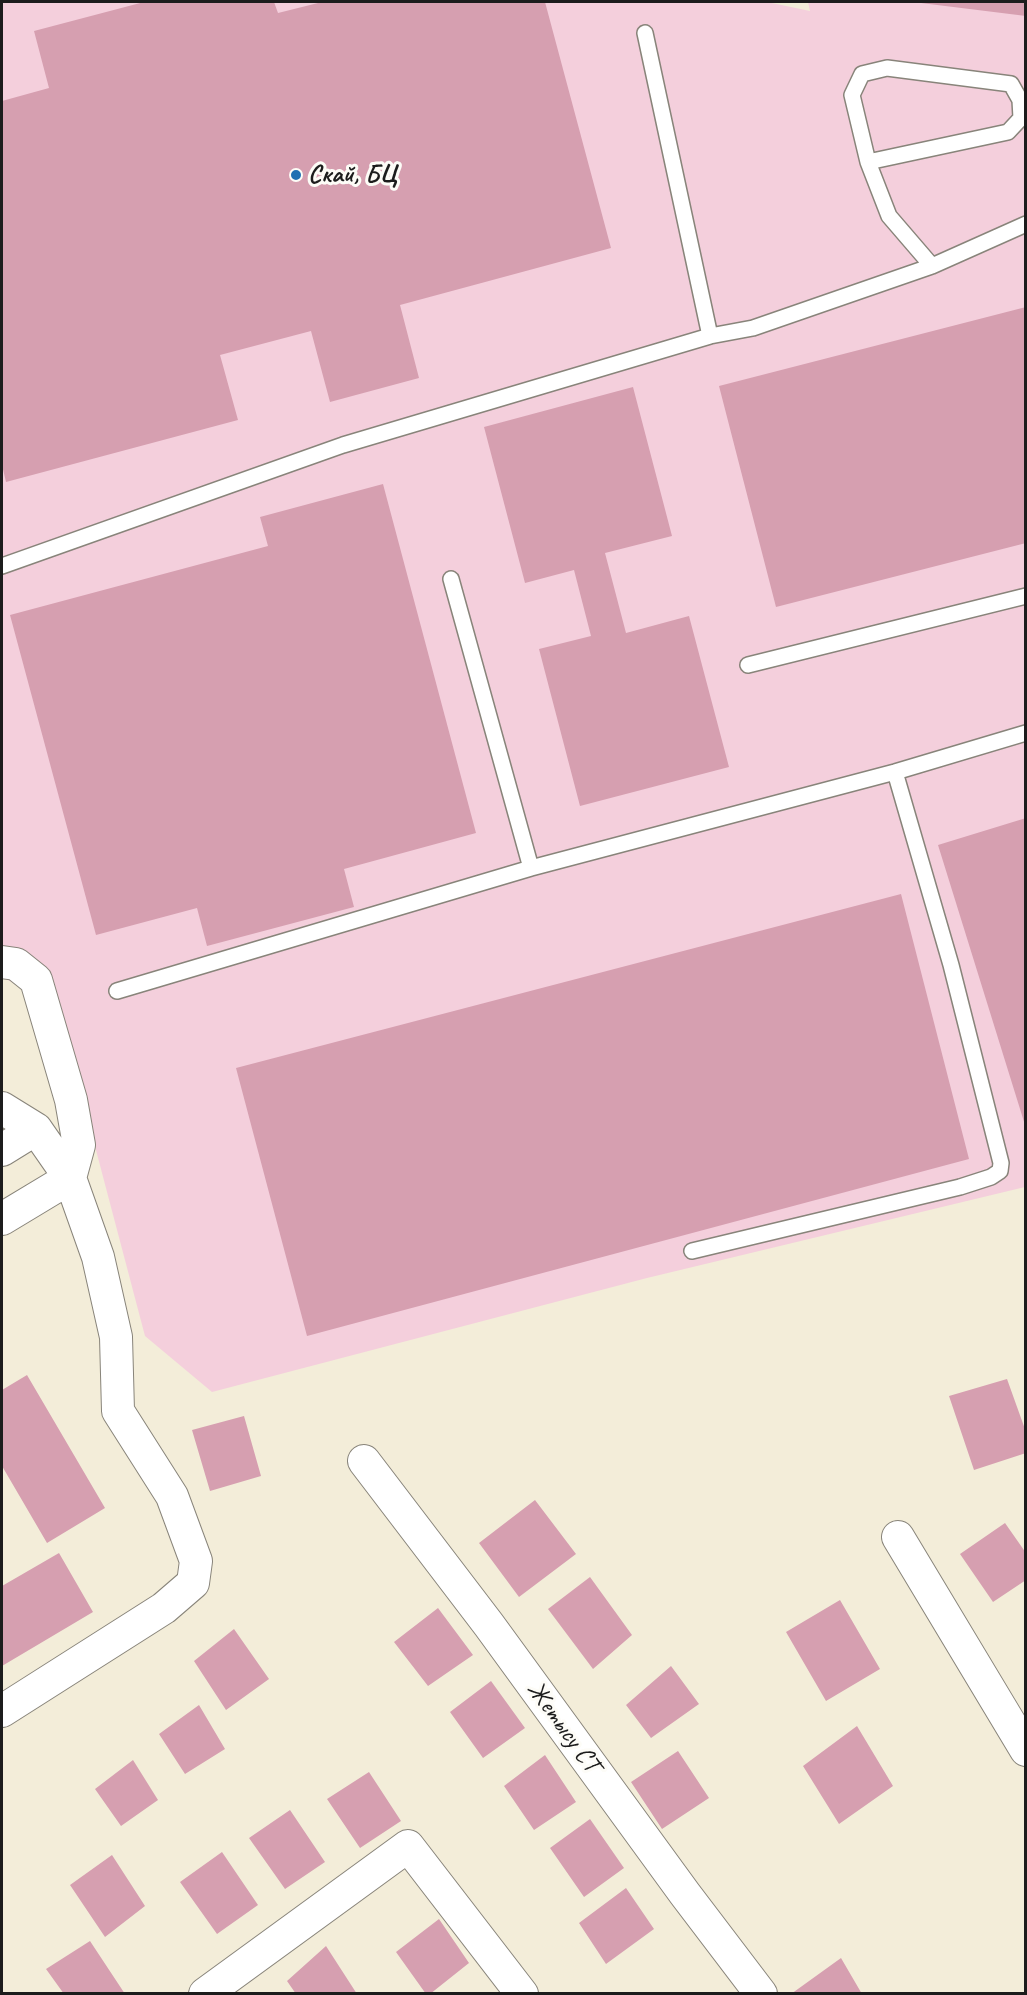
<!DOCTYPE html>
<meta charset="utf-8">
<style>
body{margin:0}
#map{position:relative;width:1027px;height:1995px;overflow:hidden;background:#f3edd9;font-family:Caveat,sans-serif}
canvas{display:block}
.frame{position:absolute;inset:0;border:3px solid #1c1c1c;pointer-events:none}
</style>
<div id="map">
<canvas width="1027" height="1995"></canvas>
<div class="frame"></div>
</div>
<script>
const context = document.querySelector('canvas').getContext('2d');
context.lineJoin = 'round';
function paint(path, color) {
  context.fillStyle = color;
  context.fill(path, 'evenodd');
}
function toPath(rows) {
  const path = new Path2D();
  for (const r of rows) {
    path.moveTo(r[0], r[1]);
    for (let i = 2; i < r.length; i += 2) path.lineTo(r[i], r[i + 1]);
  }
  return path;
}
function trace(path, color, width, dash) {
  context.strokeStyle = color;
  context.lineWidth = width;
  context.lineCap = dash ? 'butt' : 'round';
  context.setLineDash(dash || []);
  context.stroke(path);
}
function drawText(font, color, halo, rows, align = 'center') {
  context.font = font + ' Caveat,sans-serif';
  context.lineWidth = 6;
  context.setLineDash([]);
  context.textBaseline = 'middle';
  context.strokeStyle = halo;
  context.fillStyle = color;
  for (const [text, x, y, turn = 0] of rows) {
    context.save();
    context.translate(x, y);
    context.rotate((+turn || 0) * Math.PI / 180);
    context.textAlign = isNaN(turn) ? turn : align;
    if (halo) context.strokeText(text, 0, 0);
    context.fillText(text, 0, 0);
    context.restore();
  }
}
const built = toPath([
 [2,2,767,2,810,11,808,2,1025,2,1025,1187,647,1278,212,1392,145,1336,58,1006,2,977]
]);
const building = toPath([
 [144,2,274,2,278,13,322,2,545,2,611,248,400,305,419,378,330,402,311,331,220,355,238,420,6,482,2,465,2,101,49,88,34,31],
 [921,2,1026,2,1026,16,921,3],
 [1026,307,1026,543,776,607,719,386],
 [633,387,672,536,605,553,626,633,689,616,729,767,580,806,539,649,591,636,574,570,525,583,484,427],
 [383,484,476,833,344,869,354,907,207,946,197,908,96,935,10,615,268,546,260,517],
 [1026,818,1026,1125,1025,1125,938,845],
 [901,894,969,1159,307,1336,236,1068],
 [27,1375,105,1508,47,1543,2,1466,2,1390],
 [1007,1379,1026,1432,1026,1453,974,1470,949,1396],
 [244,1416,261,1476,210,1491,192,1430],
 [535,1500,576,1554,519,1597,479,1543],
 [1005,1523,1026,1553,1026,1580,993,1602,960,1554],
 [59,1553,93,1612,2,1666,2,1586],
 [590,1577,632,1635,593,1669,548,1609],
 [840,1600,880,1669,826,1701,786,1632],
 [438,1608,473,1655,428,1686,394,1642],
 [234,1629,269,1679,226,1710,194,1661],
 [671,1666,699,1704,651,1738,626,1705],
 [491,1681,525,1728,483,1758,450,1712],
 [199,1705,225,1749,185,1774,159,1734],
 [857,1726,893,1786,839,1824,803,1766],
 [678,1751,709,1798,662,1829,631,1782],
 [545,1755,576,1802,534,1830,504,1786],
 [133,1760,158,1800,121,1826,95,1789],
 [369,1772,401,1821,360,1848,327,1799],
 [290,1810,325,1862,285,1889,249,1838],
 [590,1819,624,1868,584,1897,550,1848],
 [222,1852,258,1905,217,1934,180,1882],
 [112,1855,145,1906,105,1937,70,1885],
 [626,1888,654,1929,606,1964,579,1923],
 [439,1919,469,1963,430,1994,426,1994,396,1952],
 [90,1941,125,1994,64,1994,46,1969],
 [326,1946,357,1994,296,1994,287,1981],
 [841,1958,862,1994,791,1994]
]);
const lane = toPath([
 [645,33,710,336,753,328,932,266,1026,224],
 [868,162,1008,132,1021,118,1020,100,1011,84,887,68,862,74,852,95,868,162,889,216,932,266],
 [2,566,343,445,710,336],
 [451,579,531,868],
 [748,665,1026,596],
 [117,991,531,868,895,772,1026,733],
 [692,1251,960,1187,991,1177,1000,1171,1001,1163,951,965,895,772]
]);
const street = toPath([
 [2,962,16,964,36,980,71,1100,79,1145,70,1178,2,1219],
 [2,1108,36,1129,70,1178,98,1257,116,1337,118,1411,172,1496,196,1561,193,1583,164,1608,2,1711],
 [2,1150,36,1129],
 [364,1461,489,1625,685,1894,761,1994],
 [898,1537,1026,1750],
 [205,1994,408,1846,522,1994]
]);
const markers = [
 [296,175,6,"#1f6fb2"]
];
const poiNames = [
 ["Скай, БЦ",308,175]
];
const streetNames = [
 ["Жетысу СТ",563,1727,54]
];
paint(built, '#f4cfdc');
paint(building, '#d69fb0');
trace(lane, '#88847a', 18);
trace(street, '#88847a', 34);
trace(lane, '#fff', 15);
trace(street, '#fff', 32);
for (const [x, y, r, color] of markers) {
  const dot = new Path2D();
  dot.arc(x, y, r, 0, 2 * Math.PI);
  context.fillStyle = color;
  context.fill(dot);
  trace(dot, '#fdfcf7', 2);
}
drawText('bold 26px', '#1c1c1c', '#fdfcf7', poiNames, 'left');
drawText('26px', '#1c1c1c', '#fdfcf7', streetNames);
</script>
